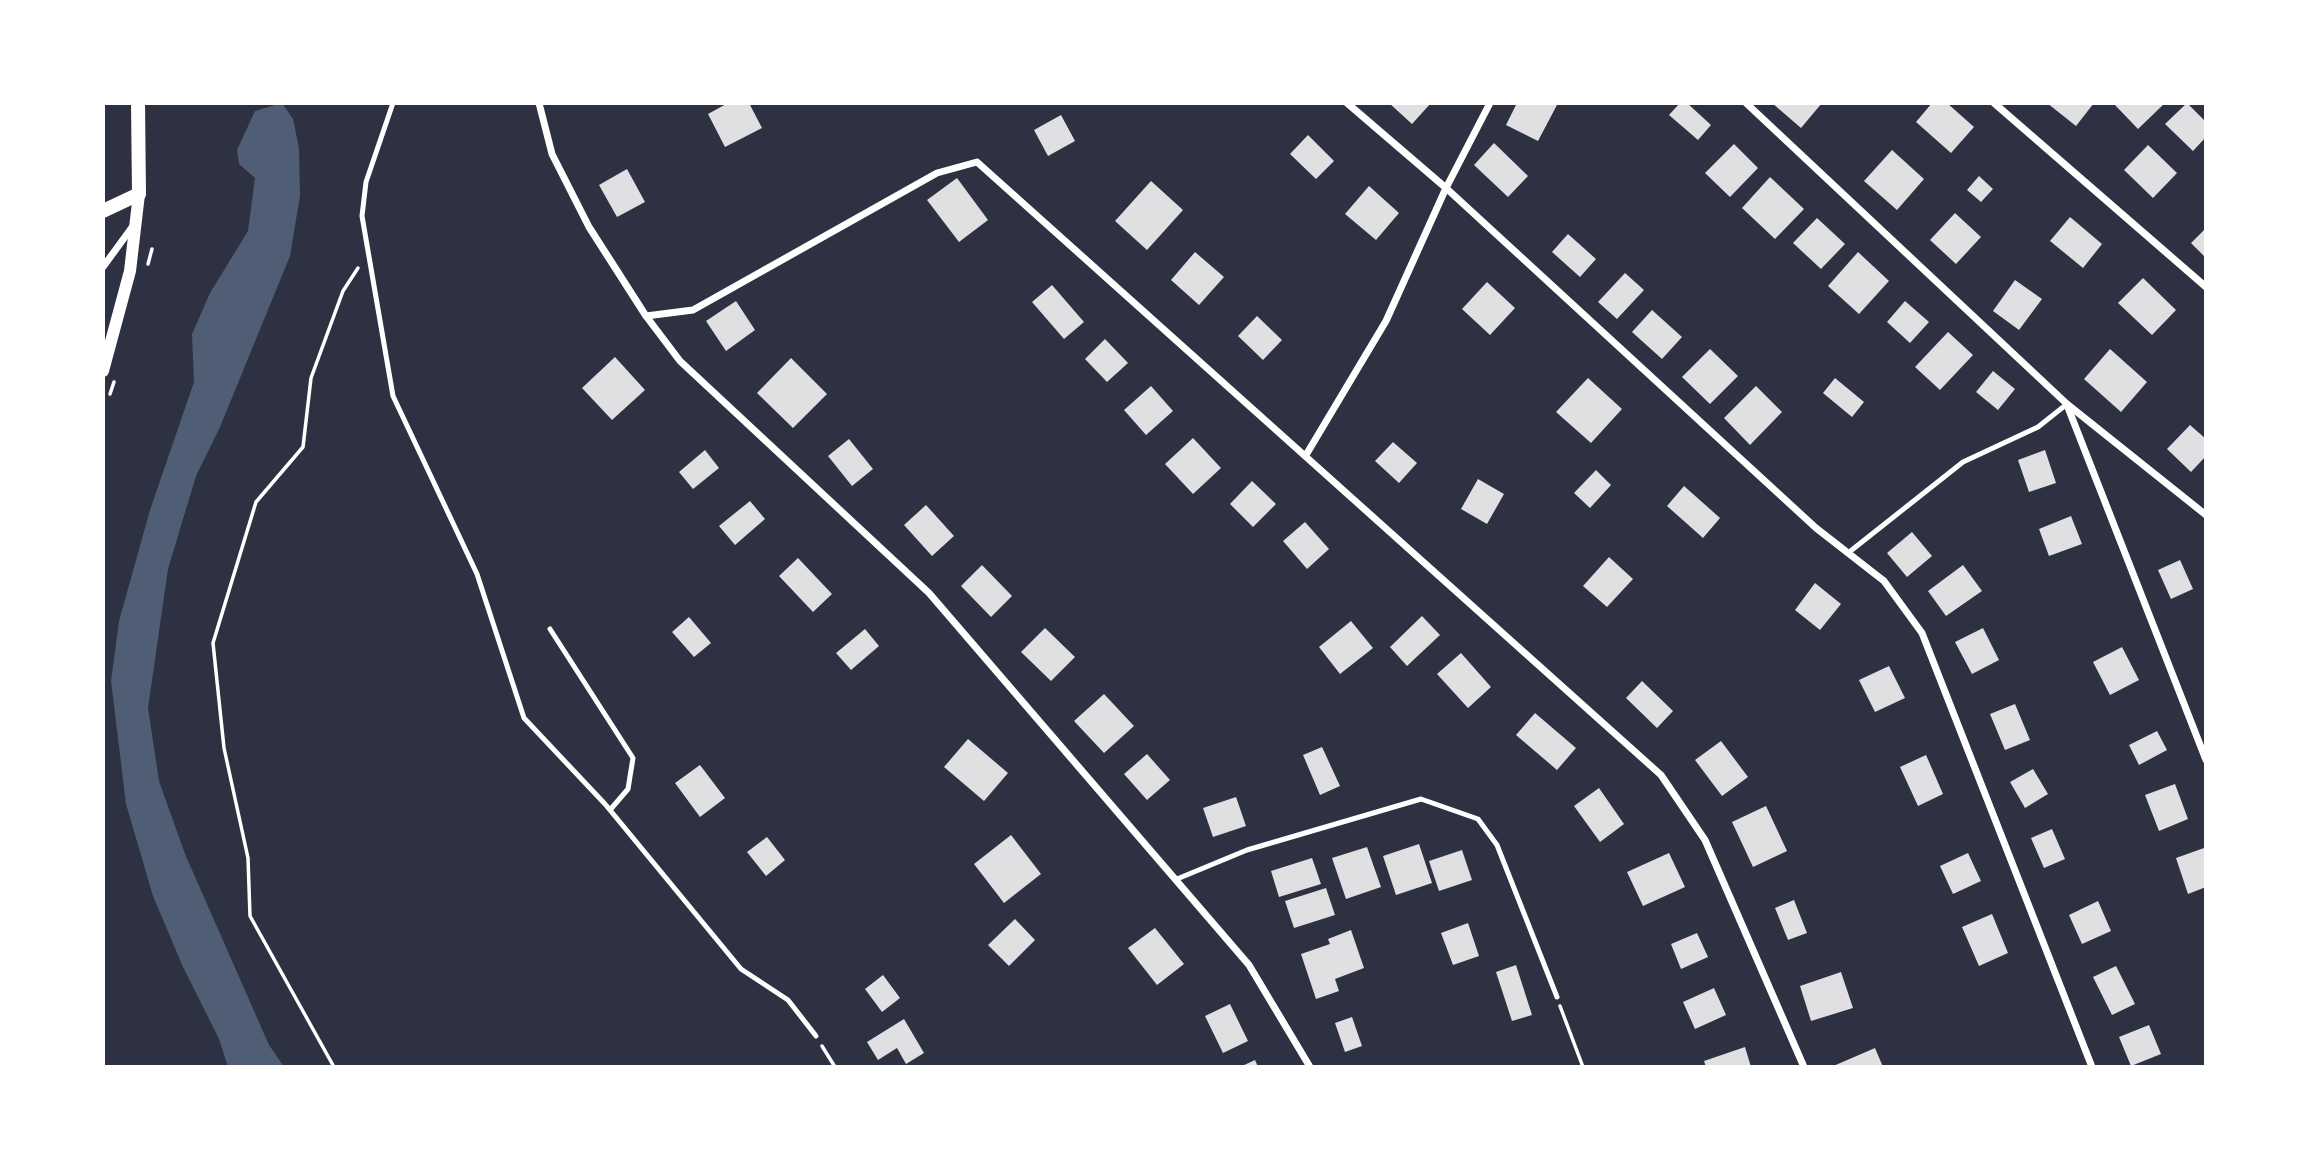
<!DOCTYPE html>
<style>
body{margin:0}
#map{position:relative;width:2309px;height:1170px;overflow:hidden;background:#2d3142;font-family:"Crimson Pro",serif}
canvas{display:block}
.frame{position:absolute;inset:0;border:105px solid #fff;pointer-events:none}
</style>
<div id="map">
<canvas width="2309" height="1170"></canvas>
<div class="frame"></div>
</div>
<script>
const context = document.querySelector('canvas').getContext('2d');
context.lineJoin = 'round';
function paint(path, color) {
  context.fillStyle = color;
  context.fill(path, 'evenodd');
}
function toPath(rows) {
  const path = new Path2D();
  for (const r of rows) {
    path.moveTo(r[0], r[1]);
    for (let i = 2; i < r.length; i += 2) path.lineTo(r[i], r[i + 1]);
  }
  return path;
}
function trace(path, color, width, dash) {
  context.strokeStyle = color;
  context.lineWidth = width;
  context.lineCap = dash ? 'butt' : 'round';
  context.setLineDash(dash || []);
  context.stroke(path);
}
const water = toPath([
 [282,103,293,119,299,148,300,196,290,256,220,427,196,476,168,569,148,708,159,781,185,854,269,1045,284,1067,228,1067,219,1039,183,967,153,896,126,804,111,681,119,621,150,510,194,382,192,334,210,293,248,231,255,178,239,164,237,150,255,111]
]);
const building = toPath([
 [728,103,749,103,762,128,725,147,708,114],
 [1389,103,1431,103,1412,124],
 [1517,103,1558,103,1538,141,1506,125],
 [1680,103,1687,103,1711,125,1698,140,1669,115],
 [1772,103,1822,103,1801,128],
 [1932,103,1947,103,1974,127,1951,153,1916,122],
 [2047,103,2094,103,2076,126],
 [2113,103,2165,103,2138,129],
 [2187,103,2206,122,2206,137,2193,151,2165,124],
 [1061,115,1075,141,1048,156,1034,130],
 [1308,135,1334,161,1316,179,1290,154],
 [1494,143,1528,176,1508,197,1474,165],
 [1734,144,1758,168,1730,197,1705,173],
 [2148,145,2177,173,2153,198,2124,170],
 [1892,150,1924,179,1897,210,1864,181],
 [627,169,645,202,617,217,599,185],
 [1979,176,1993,189,1981,202,1967,190],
 [1770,177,1804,209,1775,239,1742,208],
 [957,178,988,220,959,242,927,200],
 [1151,181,1183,210,1147,250,1115,221],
 [1369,186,1399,213,1376,240,1345,214],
 [1955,213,1981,237,1956,264,1930,240],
 [2070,217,2102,244,2083,268,2050,241],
 [1817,218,1845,244,1821,269,1793,243],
 [2206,228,2206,258,2191,243],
 [1568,234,1596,259,1580,277,1552,252],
 [1195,252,1224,277,1199,305,1171,280],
 [1858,252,1889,281,1859,314,1828,286],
 [1625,273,1644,290,1617,319,1598,302],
 [2143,278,2176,310,2152,335,2118,303],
 [2015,280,2042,299,2019,330,1993,311],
 [1487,282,1515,308,1490,335,1462,309],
 [1052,285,1084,322,1064,339,1032,302],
 [736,301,755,330,726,351,706,321],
 [1905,301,1929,322,1910,343,1887,322],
 [1652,310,1682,337,1662,359,1632,332],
 [1257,316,1282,340,1263,360,1238,336],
 [1948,332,1973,355,1940,390,1915,367],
 [1105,339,1128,363,1107,382,1085,359],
 [1710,349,1738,376,1710,404,1682,377],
 [2110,349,2147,382,2121,412,2084,379],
 [615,357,645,390,612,420,582,388],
 [791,358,827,394,793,428,757,393],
 [1993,371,2015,389,1998,410,1976,392],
 [1588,378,1622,409,1591,443,1556,412],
 [1835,378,1864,402,1852,417,1823,393],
 [1151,386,1173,411,1146,435,1124,410],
 [1756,386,1782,412,1750,445,1724,418],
 [2190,425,2206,439,2206,456,2191,472,2167,449],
 [1193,438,1221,468,1193,494,1165,464],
 [849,439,873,469,852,486,828,456],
 [1393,442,1417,463,1399,483,1375,461],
 [705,450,719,468,693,489,679,472],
 [2045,450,2056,483,2029,492,2018,460],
 [1596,470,1611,485,1590,508,1574,493],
 [1478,479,1504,494,1487,524,1461,509],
 [1252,481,1276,504,1253,527,1230,504],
 [1684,486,1720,518,1703,538,1667,506],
 [750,501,765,519,735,545,719,526],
 [926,505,954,536,932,556,904,525],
 [2071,516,2082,544,2049,556,2039,529],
 [1305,522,1329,549,1307,569,1283,541],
 [1912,532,1932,556,1907,577,1887,553],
 [1609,557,1633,579,1607,607,1583,586],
 [798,558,832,594,813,612,779,576],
 [2180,560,2193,589,2171,599,2158,570],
 [982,565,1012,596,991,617,961,586],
 [1963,565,1982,591,1946,616,1928,591],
 [1815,583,1841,604,1820,630,1795,610],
 [1422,616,1440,635,1407,666,1390,647],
 [689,617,711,643,694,657,672,632],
 [1351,621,1373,648,1340,674,1319,647],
 [1045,628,1075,657,1051,681,1021,652],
 [1983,628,1999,660,1972,674,1955,642],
 [865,629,879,646,851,670,836,653],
 [2122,647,2139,680,2110,695,2093,662],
 [1461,653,1491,687,1468,708,1437,674],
 [1889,666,1905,698,1875,712,1859,680],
 [1642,681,1673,711,1657,728,1626,698],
 [1104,694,1134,726,1104,753,1074,721],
 [2015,704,2030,740,2005,750,1990,714],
 [1535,713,1576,748,1557,770,1516,735],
 [2157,731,2167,750,2139,765,2129,745],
 [968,739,1008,773,984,801,944,767],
 [1721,741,1748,777,1722,796,1695,760],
 [1322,747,1340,786,1320,795,1303,755],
 [1147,754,1170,780,1147,800,1124,774],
 [1926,755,1943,794,1918,806,1900,767],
 [700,765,725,798,700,817,675,783],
 [2033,769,2048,794,2025,808,2010,782],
 [2175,784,2188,819,2159,831,2145,795],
 [1599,788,1624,824,1600,842,1574,806],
 [1236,797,1246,826,1213,837,1203,808],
 [1766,806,1787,851,1753,867,1732,822],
 [2052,829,2065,859,2044,868,2031,838],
 [1011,835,1041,874,1004,903,974,864],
 [767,837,785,860,766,876,747,852],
 [1419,844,1432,883,1396,895,1383,856],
 [1367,847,1381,887,1346,899,1332,858],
 [2204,848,2206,887,2188,894,2176,858],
 [1462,850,1472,880,1439,891,1429,861],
 [1669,853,1685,887,1643,906,1627,872],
 [1968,853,1981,881,1953,894,1940,866],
 [1312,858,1321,884,1279,897,1271,871],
 [1326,888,1335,915,1294,928,1285,901],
 [1794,900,1807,933,1788,940,1775,908],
 [2098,901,2111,931,2082,944,2069,915],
 [1992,914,2008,953,1979,966,1962,927],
 [1015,919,1035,940,1009,966,988,945],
 [1468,923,1479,956,1453,965,1441,933],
 [1155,928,1184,964,1157,985,1128,948],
 [1351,930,1364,968,1335,979,1339,991,1316,999,1301,954,1330,944,1328,939],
 [1697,933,1708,957,1681,969,1671,944],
 [1516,965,1532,1015,1512,1021,1496,972],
 [2116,966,2135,1004,2112,1015,2093,977],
 [1841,972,1853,1008,1811,1021,1800,986],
 [883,975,900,998,882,1012,865,989],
 [1714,988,1726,1015,1695,1029,1683,1002],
 [1230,1004,1248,1041,1223,1053,1205,1016],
 [1352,1017,1362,1046,1345,1052,1335,1023],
 [904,1019,924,1053,906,1064,897,1048,878,1060,867,1042],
 [2149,1025,2161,1054,2131,1066,2119,1037],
 [1745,1047,1751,1067,1706,1067,1704,1061],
 [1875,1048,1883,1067,1831,1067],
 [1255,1060,1258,1067,1240,1067]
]);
const path = toPath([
 [148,264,152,249],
 [110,394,114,382],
 [1560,1006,1583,1067],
 [822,1046,835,1067],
 [334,1067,250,916,248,858,224,748,213,643,256,502,303,447,311,378,343,291,358,268]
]);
const service = toPath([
 [393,103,366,182,362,216,393,396,477,574,524,718,605,804,741,969,788,1000,816,1036],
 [1848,553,1963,462,2038,427,2067,404],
 [550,629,633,758,628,789,610,810],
 [1177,879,1247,850,1421,799,1478,819,1497,845,1557,997]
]);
const minor = toPath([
 [539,103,552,154,589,227,646,316,680,361,929,593,1249,965,1310,1067],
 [1347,103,1446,188,1816,528,1884,581,1922,633,2092,1067],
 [1746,103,2067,404,2206,515],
 [1994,103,2206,287],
 [103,267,133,226],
 [646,316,693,310,937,173,977,162,1661,775,1705,840,1804,1067],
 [2067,405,2206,760],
 [1306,455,1386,321,1446,188,1490,103]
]);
const tertiary = toPath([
 [103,371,130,271,139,194]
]);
const secondary = toPath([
 [103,211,139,194,138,103]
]);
paint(water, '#4f5d75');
paint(building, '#e0e0e3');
trace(path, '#fff', 3.5);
trace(service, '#fff', 5);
trace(minor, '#fff', 7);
trace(tertiary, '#fff', 12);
trace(secondary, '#fff', 14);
</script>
